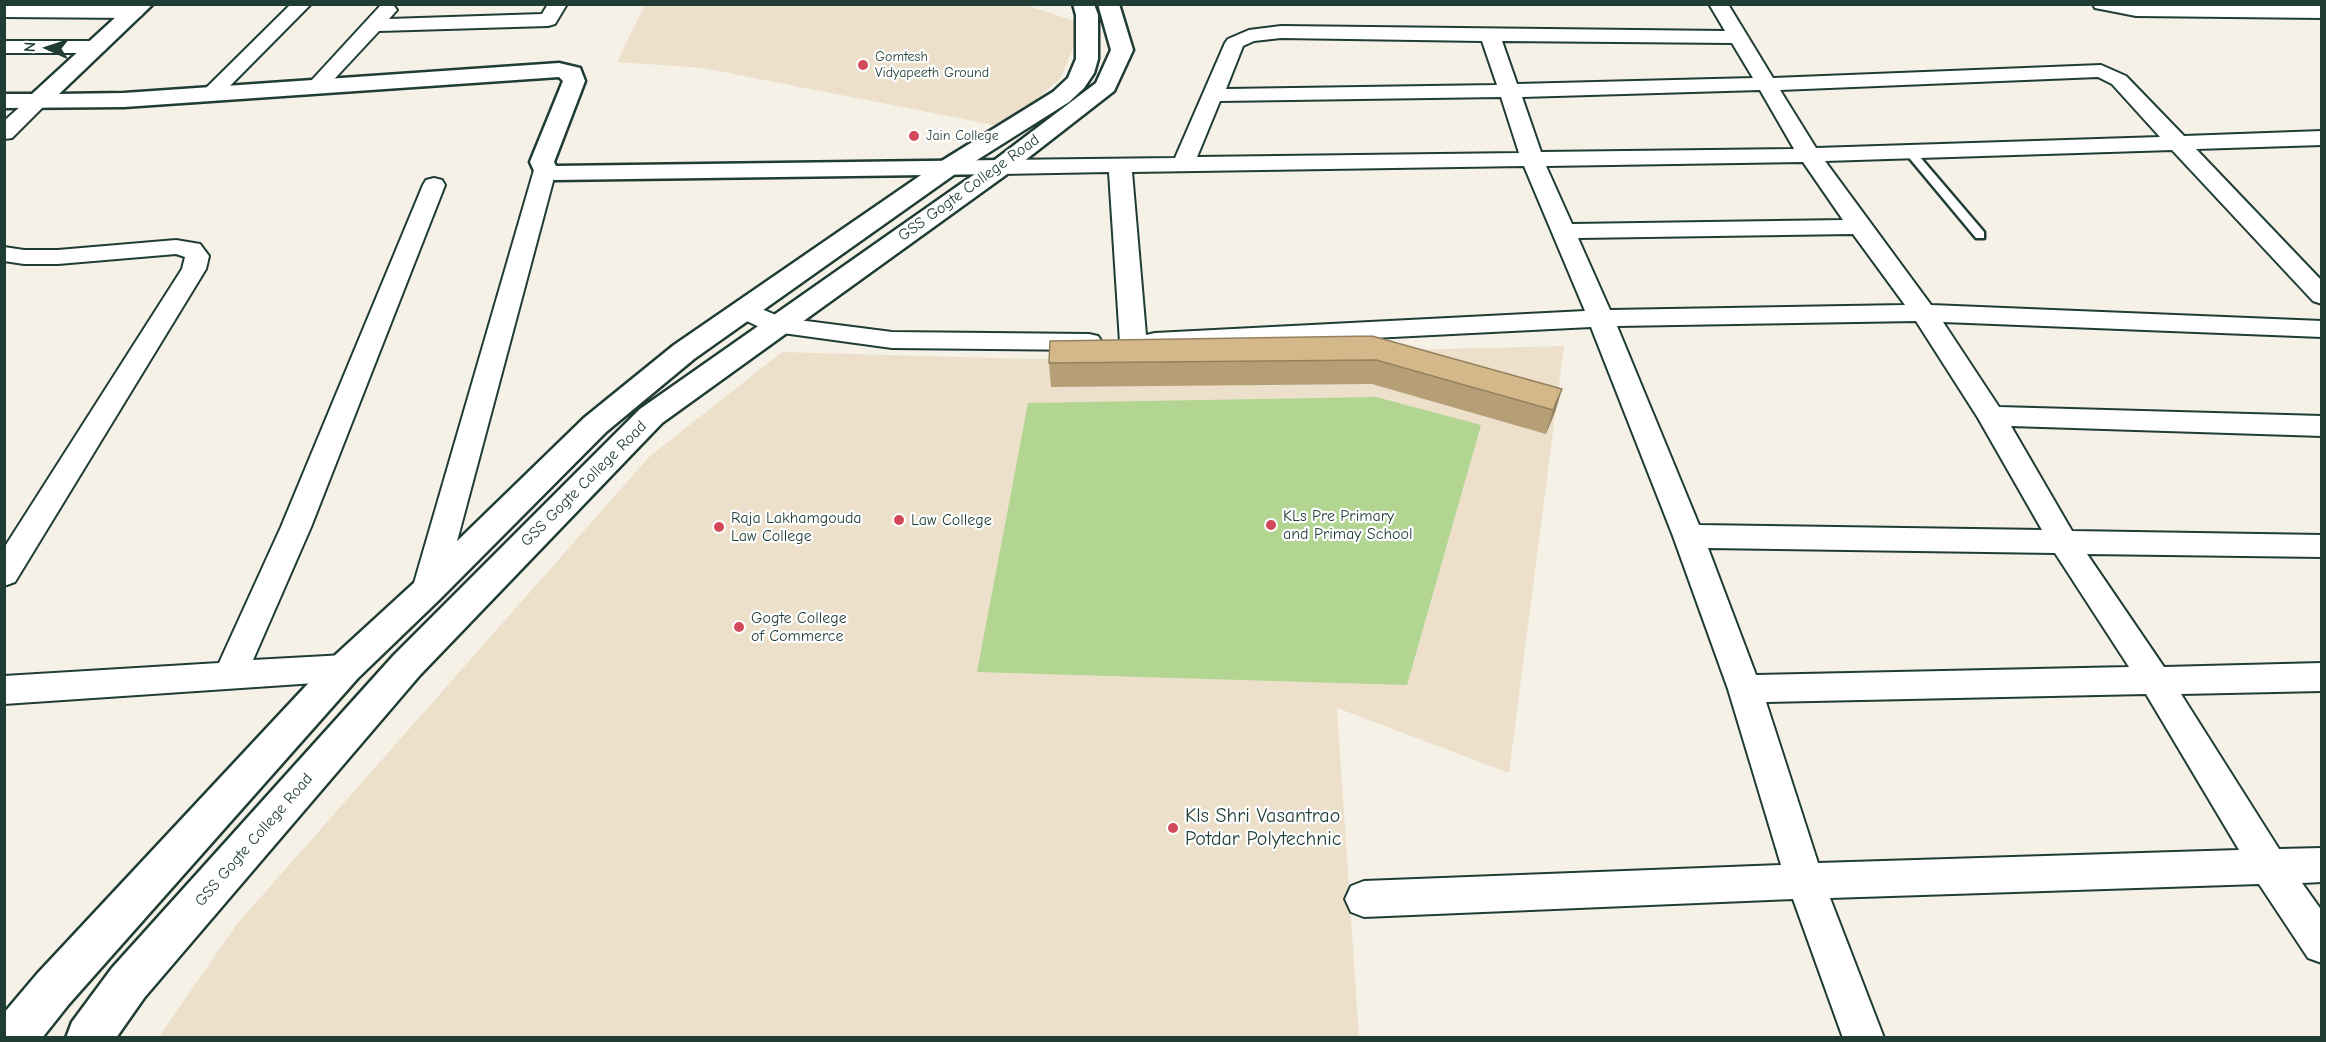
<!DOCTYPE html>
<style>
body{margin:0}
#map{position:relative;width:2326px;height:1042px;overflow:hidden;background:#f6f1e7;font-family:"Comic Neue",sans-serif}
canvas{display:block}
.frame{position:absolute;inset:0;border:6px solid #1f3d34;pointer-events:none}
.north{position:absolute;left:18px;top:18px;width:60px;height:60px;-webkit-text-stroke:4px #fff;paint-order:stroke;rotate:273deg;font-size:16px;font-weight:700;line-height:24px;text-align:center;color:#1f3d34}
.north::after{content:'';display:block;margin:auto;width:21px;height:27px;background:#1f3d34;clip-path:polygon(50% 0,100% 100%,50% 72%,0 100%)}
</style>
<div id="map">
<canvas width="2326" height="1042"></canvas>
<div class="frame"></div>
<div class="north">N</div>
</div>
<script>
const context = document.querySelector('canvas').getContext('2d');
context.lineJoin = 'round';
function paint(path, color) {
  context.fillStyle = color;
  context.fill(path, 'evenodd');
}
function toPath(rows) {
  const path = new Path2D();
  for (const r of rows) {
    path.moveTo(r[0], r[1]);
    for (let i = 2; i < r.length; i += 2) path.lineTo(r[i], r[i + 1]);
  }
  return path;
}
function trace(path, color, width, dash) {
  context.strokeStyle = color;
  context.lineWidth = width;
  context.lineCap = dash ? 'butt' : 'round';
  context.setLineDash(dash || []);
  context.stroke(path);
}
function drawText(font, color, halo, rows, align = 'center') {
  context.font = font + ' "Comic Neue",sans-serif';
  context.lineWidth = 4.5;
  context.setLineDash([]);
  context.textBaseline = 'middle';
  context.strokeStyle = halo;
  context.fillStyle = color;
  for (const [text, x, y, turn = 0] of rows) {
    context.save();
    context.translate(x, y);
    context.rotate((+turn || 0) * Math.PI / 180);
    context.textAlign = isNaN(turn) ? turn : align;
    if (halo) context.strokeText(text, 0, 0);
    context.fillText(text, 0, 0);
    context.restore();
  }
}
const built = toPath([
 [1022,4,1074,21,1073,49,1060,79,1004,127,703,68,617,62,645,5],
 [1564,346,1509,773,1337,708,1359,1037,158,1038,237,924,649,457,782,352,1032,359]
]);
const green = toPath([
 [1376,397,1481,425,1407,685,977,672,1028,403]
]);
const service = toPath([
 [1910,149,1914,150,1984,232,1984,238,1976,238,1906,154,1906,150,1910,149]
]);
const minor = toPath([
 [291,4,311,4,219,97,212,99,205,97,202,93,205,89,291,4],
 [388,4,394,6,397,10,389,19,542,14,548,4,567,4,555,24,548,26,379,31,325,89,318,91,311,89,308,85,311,81,380,6,388,4],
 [1709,4,1728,4,1773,78,2101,65,2126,76,2184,136,2322,131,2322,145,2196,149,2322,281,2322,304,2313,301,2172,150,1825,161,1931,305,2322,321,2322,337,1943,322,1999,407,2322,416,2322,436,2011,426,2072,531,2322,535,2322,557,2087,554,2164,667,2322,663,2322,691,2181,694,2279,849,2322,848,2322,882,2302,883,2322,911,2322,963,2308,958,2259,884,1830,898,1884,1038,1843,1038,1793,899,1364,917,1351,912,1345,899,1351,886,1364,881,1781,865,1728,689,1673,536,1591,327,1155,349,1144,345,1142,348,1133,350,1124,348,1120,342,1109,172,1001,174,993,172,990,167,993,162,1001,160,1175,158,1225,43,1228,39,1249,30,1281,26,1725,31,1709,4],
 [1281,38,1482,41,1497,85,1226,89,1243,46,1254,41,1281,38],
 [1502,41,1732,43,1753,78,1517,84,1502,41],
 [2098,77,2112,84,2160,137,1816,148,1780,90,2098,77],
 [1760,90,1794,149,1541,152,1522,97,1760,90],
 [1501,97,1519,153,1197,157,1220,101,1501,97],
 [1803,162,1843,220,1572,224,1546,166,1803,162],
 [1524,166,1585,311,1155,333,1146,335,1132,172,1524,166],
 [1853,234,1905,305,1610,310,1578,238,1853,234],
 [1916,321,1978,418,2042,530,1699,525,1617,326,1916,321],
 [1708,548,2055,553,2129,667,1756,675,1708,548],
 [2146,694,2239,850,1818,863,1766,702,2146,694],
 [2093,4,2322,6,2322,18,2136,16,2095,8,2093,4],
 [4,5,134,6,141,8,144,12,141,16,134,18,4,17,4,5],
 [4,41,97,41,104,43,107,47,104,51,97,53,4,53,4,41],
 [38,95,45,97,48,101,45,105,12,138,4,139,4,121,31,97,38,95],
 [545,163,553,165,556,170,444,590,439,599,428,602,417,599,412,590,534,170,537,165,545,163],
 [434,178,442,180,445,185,311,527,253,660,345,655,357,659,362,668,357,677,345,681,4,704,4,676,219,663,281,527,423,185,426,180,434,178],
 [176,240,200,244,209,256,206,269,15,582,4,586,4,548,182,269,185,257,176,254,58,264,24,264,4,261,4,247,24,250,58,250,176,240],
 [745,302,783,318,892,332,1089,334,1098,336,1102,342,1098,348,1089,350,892,348,768,331,736,316,732,310,736,304,745,302]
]);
const tertiary = toPath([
 [130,4,153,4,59,94,124,93,559,63,580,68,585,81,554,162,556,166,1001,160,1010,162,1013,167,1010,172,1001,174,555,180,536,175,530,162,563,81,559,77,124,107,4,108,4,94,32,94,130,4]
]);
const secondary = toPath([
 [1073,4,1094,4,1098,15,1098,59,1094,73,1084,88,1069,102,958,172,694,359,606,432,440,599,358,678,69,1004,42,1038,4,1038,4,1013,37,974,332,658,416,581,584,418,674,345,940,162,1053,92,1068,78,1076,59,1076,15,1073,4],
 [1098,4,1119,4,1133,50,1114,91,1010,172,662,423,420,675,144,998,116,1038,66,1038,72,1022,112,968,394,655,640,409,992,162,1096,83,1111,50,1098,4]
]);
const wall = toPath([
 [1372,336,1562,389,1555,412,1546,434,1372,384,1051,387,1049,363]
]);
const shadedWall = toPath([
 [1562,389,1555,412,1546,434,1553,410]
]);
const building = toPath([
 [1372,336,1562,389,1553,410,1376,360,1049,363,1050,341,1372,336]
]);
const markers = [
 [863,65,6,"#d1495b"],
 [914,136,6,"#d1495b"],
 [899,520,6,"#d1495b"],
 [1271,525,6,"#d1495b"],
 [719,527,6,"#d1495b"],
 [739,627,6,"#d1495b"],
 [1173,828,6,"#d1495b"]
];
const farPoinames = [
 ["Gomtesh",875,57],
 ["Vidyapeeth Ground",875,73],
 ["Jain College",926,136]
];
const streetNames = [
 ["GSS Gogte College Road",969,188,-36],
 ["GSS Gogte College Road",584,484,-45],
 ["GSS Gogte College Road",254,840,-49]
];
const poiNames = [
 ["KLs Pre Primary",1283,516],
 ["and Primay School",1283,534],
 ["Raja Lakhamgouda",731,518],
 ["Law College",731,536],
 ["Law College",911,520],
 ["Gogte College",751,618],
 ["of Commerce",751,636]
];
const nearPoinames = [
 ["Kls Shri Vasantrao",1185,816],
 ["Potdar Polytechnic",1185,839]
];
paint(built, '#ece0cb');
paint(green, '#b2d691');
trace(service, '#1f3d34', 5);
trace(minor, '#1f3d34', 4);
trace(tertiary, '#1f3d34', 5);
trace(secondary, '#1f3d34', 5);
paint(service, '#fff');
paint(minor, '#fff');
paint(tertiary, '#fff');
paint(secondary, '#fff');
paint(wall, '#b69e76');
paint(shadedWall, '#948160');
paint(building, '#d4b889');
trace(building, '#948160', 1.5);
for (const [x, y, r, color] of markers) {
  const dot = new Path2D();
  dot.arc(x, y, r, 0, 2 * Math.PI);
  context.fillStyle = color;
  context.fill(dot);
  trace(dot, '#fff', 2);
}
drawText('14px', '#1f3d34', '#fff', farPoinames, 'left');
drawText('16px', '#1f3d34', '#fff', streetNames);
drawText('16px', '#1f3d34', '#fff', poiNames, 'left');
drawText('20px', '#1f3d34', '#fff', nearPoinames, 'left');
</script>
